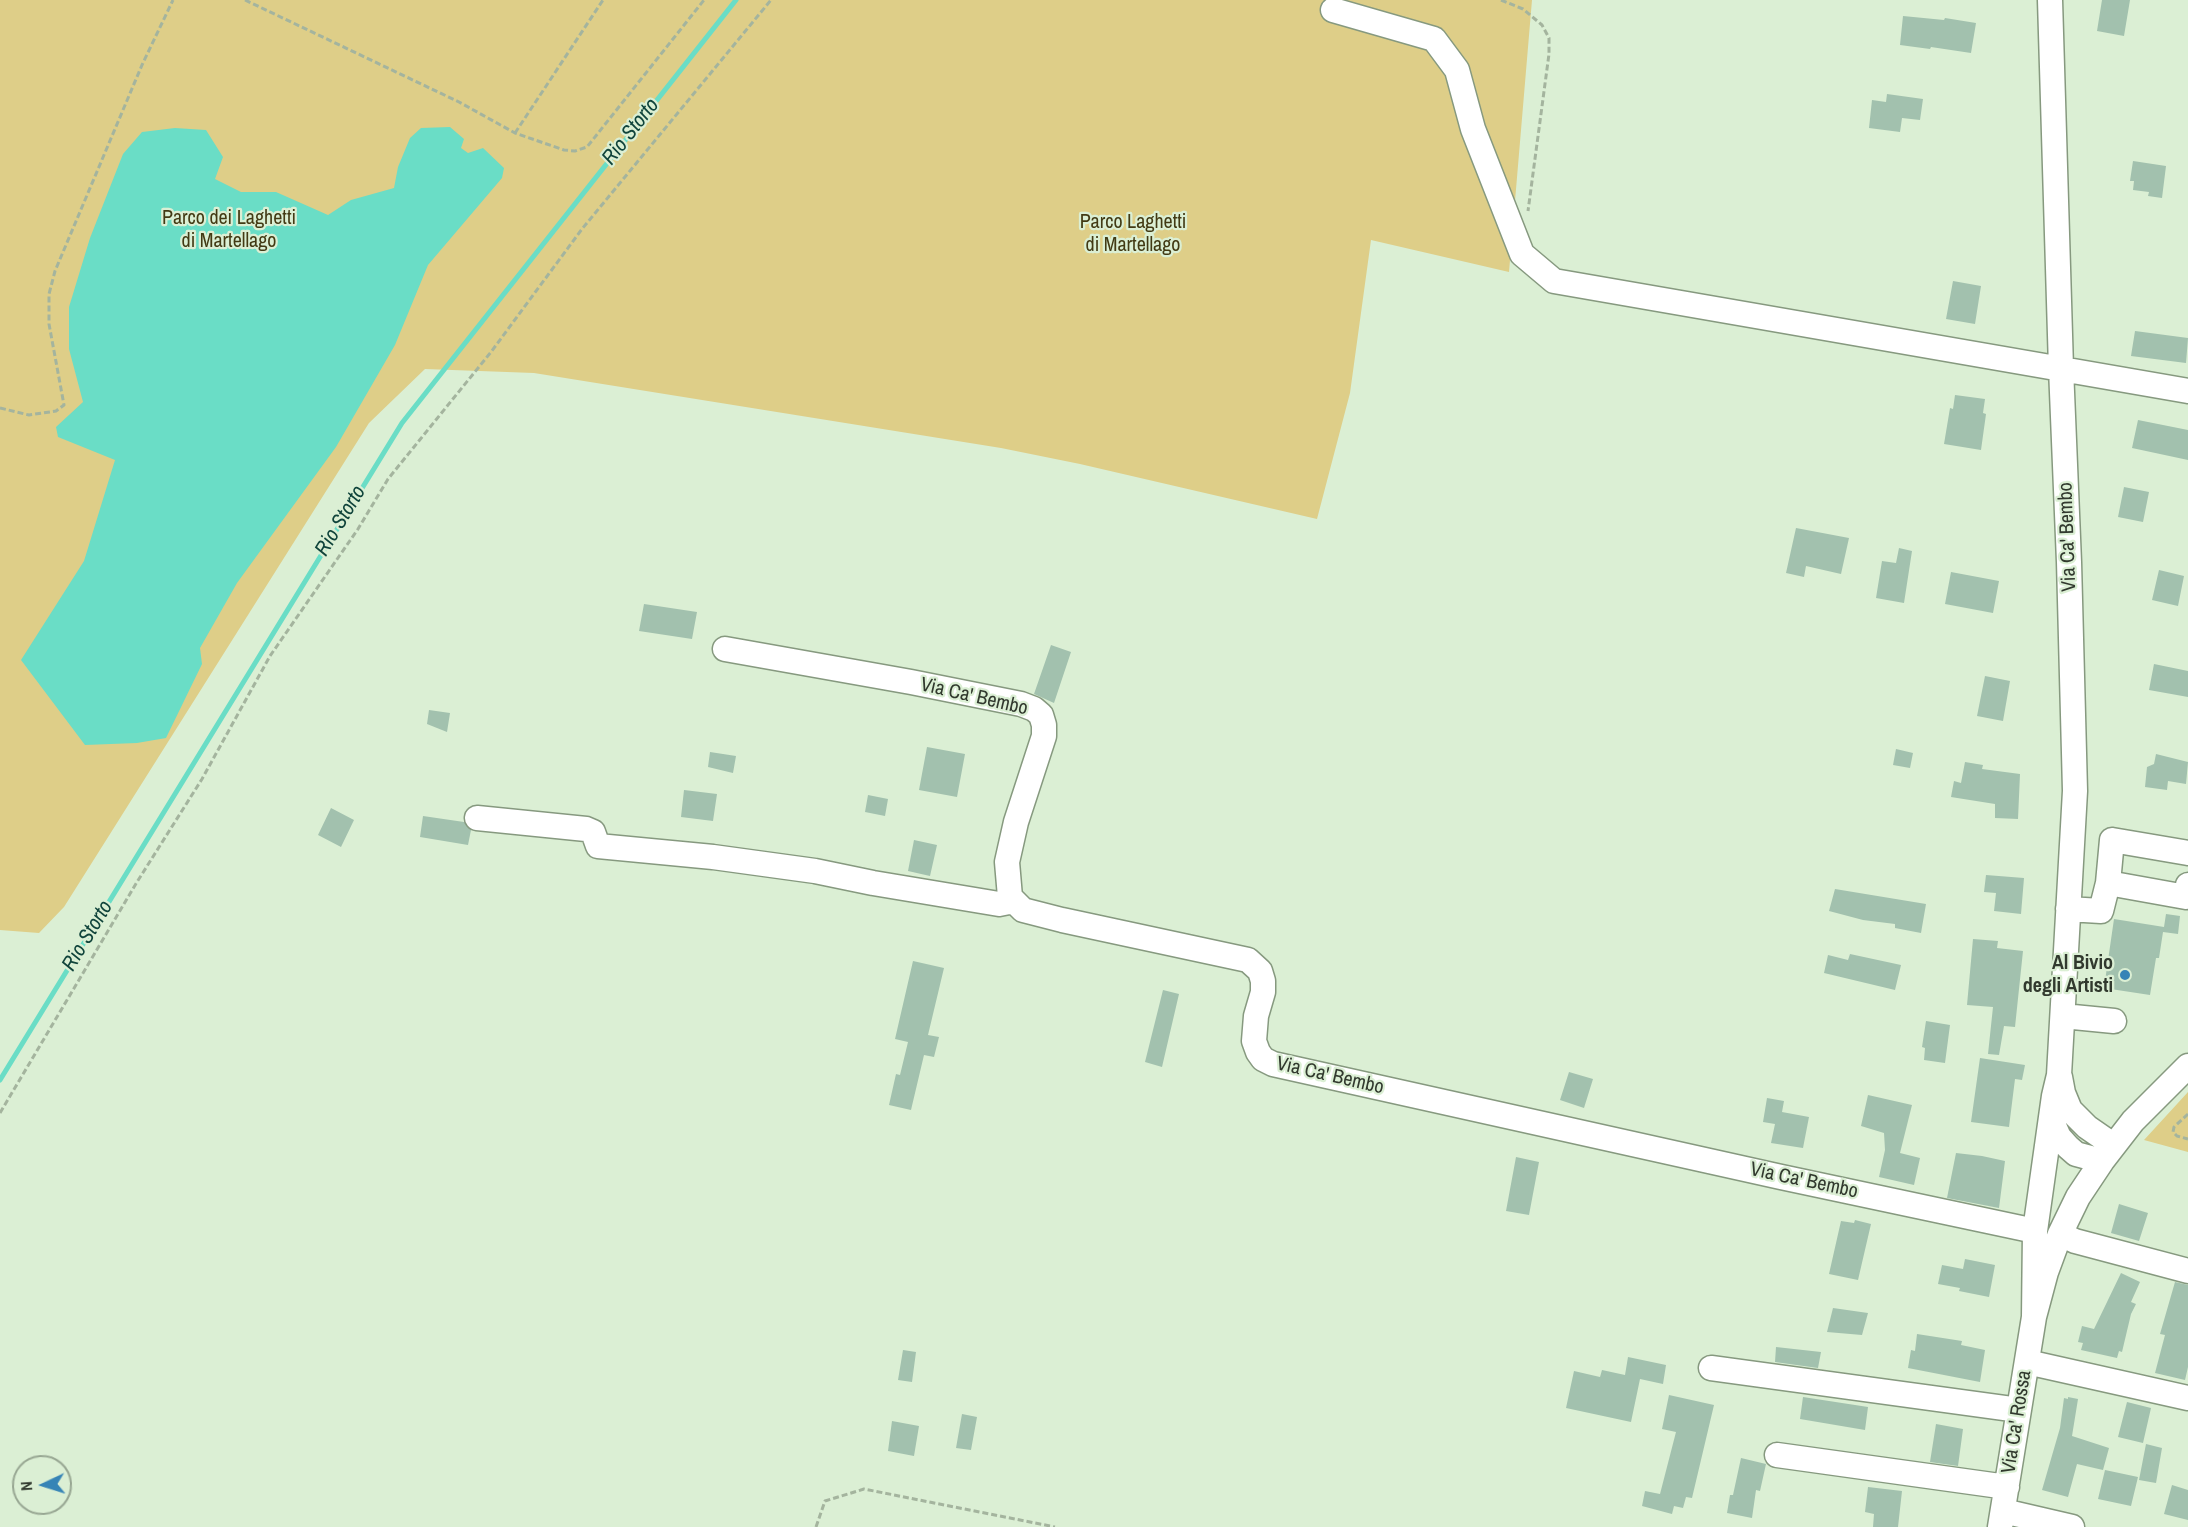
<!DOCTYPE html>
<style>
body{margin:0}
#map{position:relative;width:2188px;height:1527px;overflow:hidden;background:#dbefd4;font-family:"Archivo Narrow",sans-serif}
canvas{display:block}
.north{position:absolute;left:12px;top:1455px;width:60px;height:60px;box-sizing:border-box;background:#dbefd4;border:2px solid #97a692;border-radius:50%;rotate:266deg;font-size:16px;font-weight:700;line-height:24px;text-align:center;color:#31392e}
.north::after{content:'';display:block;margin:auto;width:21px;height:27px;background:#3684b6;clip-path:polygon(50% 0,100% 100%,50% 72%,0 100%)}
</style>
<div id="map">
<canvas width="2188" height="1527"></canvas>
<div class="north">N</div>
</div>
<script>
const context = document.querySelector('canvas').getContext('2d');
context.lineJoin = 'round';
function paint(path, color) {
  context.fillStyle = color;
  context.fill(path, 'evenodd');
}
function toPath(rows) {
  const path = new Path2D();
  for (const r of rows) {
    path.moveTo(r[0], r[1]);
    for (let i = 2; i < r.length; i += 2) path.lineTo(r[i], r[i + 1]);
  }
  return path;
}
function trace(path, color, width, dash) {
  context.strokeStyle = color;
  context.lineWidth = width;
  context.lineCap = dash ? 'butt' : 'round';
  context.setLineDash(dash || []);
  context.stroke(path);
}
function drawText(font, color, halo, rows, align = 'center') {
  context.font = font + ' "Archivo Narrow",sans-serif';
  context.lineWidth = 4.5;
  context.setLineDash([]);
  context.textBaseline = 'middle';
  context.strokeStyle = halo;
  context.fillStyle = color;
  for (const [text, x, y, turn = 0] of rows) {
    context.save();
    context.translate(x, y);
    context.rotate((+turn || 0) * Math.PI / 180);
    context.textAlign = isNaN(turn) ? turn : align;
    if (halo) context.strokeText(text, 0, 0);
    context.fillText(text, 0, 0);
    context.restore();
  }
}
const green = toPath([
 [0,0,1532,0,1509,272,1371,240,1350,393,1317,519,1080,464,1001,448,534,373,425,369,369,423,64,907,39,933,0,930],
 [2188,1092,2188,1152,2144,1140]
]);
const water = toPath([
 [450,127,464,139,461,148,468,153,483,148,504,168,502,178,428,265,395,345,336,447,237,583,200,648,202,664,166,738,137,743,85,745,21,660,84,561,115,460,58,437,56,427,83,402,69,349,69,307,90,238,123,154,142,132,175,128,206,130,223,157,215,179,241,192,276,192,328,215,351,200,394,188,398,167,410,138,421,128]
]);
const stream = toPath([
 [0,1080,402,423,736,0]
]);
const building = toPath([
 [2102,0,2130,0,2124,36,2097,31],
 [1903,16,1944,20,1945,18,1976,23,1971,53,1931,47,1930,49,1900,45],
 [1887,94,1923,99,1920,120,1902,118,1900,132,1869,128,1872,100,1886,102],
 [2133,161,2166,166,2162,198,2148,196,2149,192,2133,190,2134,181,2130,181],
 [1953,281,1981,286,1975,324,1946,319],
 [2135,331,2188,338,2186,363,2131,356],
 [1955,395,1985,399,1983,413,1986,414,1981,450,1944,444,1950,408,1953,409],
 [2138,420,2188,430,2188,460,2132,448],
 [2124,487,2149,492,2143,522,2118,517],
 [1796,528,1849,538,1841,574,1806,566,1804,577,1786,573],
 [1899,548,1912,551,1904,603,1876,598,1882,561,1896,563],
 [2159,570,2184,576,2178,606,2152,600],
 [1951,572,1999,581,1993,613,1945,604],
 [644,604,697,612,692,639,639,631],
 [1051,645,1071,652,1054,703,1034,694],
 [2154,664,2188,671,2188,697,2149,690],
 [1985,676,2010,681,2003,721,1977,716],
 [429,710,450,713,447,732,427,724],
 [927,747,965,754,957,797,919,790],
 [1896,749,1913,753,1910,768,1893,765],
 [710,752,736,756,733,773,708,767],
 [2156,754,2188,762,2186,784,2168,781,2167,790,2145,787,2147,767,2154,764],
 [1965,762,1983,765,1982,769,2020,774,2018,819,1995,818,1995,804,1951,797,1954,781,1961,783],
 [684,790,717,794,713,821,681,817],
 [868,795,888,799,885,816,865,812],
 [331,808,354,820,341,847,318,835],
 [423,816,464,822,471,830,468,845,420,837],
 [914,840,937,845,930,876,908,871],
 [1986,875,2024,878,2021,914,1994,911,1996,893,1984,892],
 [1835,889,1926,904,1921,933,1895,928,1895,924,1863,920,1829,911],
 [2166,914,2180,916,2178,934,2163,932,2159,958,2156,958,2150,995,2104,988,2114,919,2164,927],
 [1973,939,1998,941,1997,948,2023,951,2015,1027,2004,1026,1999,1055,1988,1054,1993,1007,1967,1005],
 [1850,954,1901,965,1895,990,1824,973,1828,955,1848,960],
 [913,961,944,968,928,1035,939,1037,934,1057,924,1055,911,1110,889,1105,896,1074,900,1075,908,1042,895,1039],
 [1163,990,1179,994,1162,1067,1145,1062],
 [1926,1021,1950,1025,1945,1063,1924,1060,1925,1048,1922,1047],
 [1980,1058,2025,1065,2022,1080,2015,1079,2009,1127,1971,1122],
 [1569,1072,1593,1079,1584,1108,1560,1100],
 [1868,1095,1912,1105,1900,1153,1920,1158,1914,1185,1879,1177,1885,1150,1884,1133,1861,1126],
 [1767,1098,1784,1101,1782,1112,1809,1117,1803,1148,1771,1143,1775,1124,1763,1122],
 [1956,1153,1982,1156,2005,1161,1999,1208,1947,1198],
 [1516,1157,1539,1162,1529,1215,1506,1211],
 [2119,1204,2148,1213,2139,1241,2111,1233],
 [1855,1220,1871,1224,1858,1280,1829,1274,1841,1221,1854,1223],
 [1965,1259,1995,1265,1989,1297,1959,1291,1960,1288,1938,1284,1942,1265,1963,1269],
 [2121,1273,2140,1282,2131,1302,2136,1304,2131,1314,2122,1352,2119,1351,2117,1358,2081,1350,2083,1343,2078,1342,2082,1326,2094,1329],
 [2175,1282,2188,1285,2188,1367,2185,1380,2155,1373,2165,1335,2160,1334],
 [1833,1308,1868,1313,1862,1335,1827,1332],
 [1917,1334,1962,1341,1961,1345,1985,1350,1980,1382,1908,1368,1911,1350,1915,1351],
 [1776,1347,1821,1352,1818,1368,1775,1362],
 [903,1350,916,1352,912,1382,898,1380],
 [1628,1357,1666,1365,1663,1384,1640,1379,1631,1422,1566,1408,1574,1371,1600,1377,1602,1370,1625,1375],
 [1669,1395,1714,1405,1692,1498,1686,1497,1683,1508,1674,1506,1672,1514,1642,1506,1645,1491,1660,1494,1676,1432,1662,1429],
 [1803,1397,1868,1407,1865,1430,1800,1419],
 [2068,1397,2078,1399,2072,1436,2109,1448,2103,1470,2077,1464,2068,1497,2042,1490,2060,1428,2064,1398,2068,1399],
 [2127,1402,2151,1408,2143,1443,2118,1437],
 [962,1414,977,1417,971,1450,956,1448],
 [892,1421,919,1426,914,1456,888,1451],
 [1936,1424,1963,1429,1958,1466,1930,1462],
 [2146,1444,2162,1448,2156,1483,2139,1480],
 [1741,1458,1766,1464,1760,1491,1756,1490,1752,1518,1727,1513,1730,1495,1733,1495],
 [2105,1470,2138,1477,2131,1506,2098,1499],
 [2172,1485,2188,1490,2188,1520,2164,1514],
 [1868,1487,1902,1491,1898,1527,1873,1527,1874,1514,1865,1512]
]);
const path = toPath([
 [245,0,459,102,515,133,564,150,575,151,587,147,704,0],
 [1501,0,1523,9,1542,25,1549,38,1549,54,1528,211],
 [515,133,603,0],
 [0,408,29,415,56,411,64,405,49,324,49,294,55,271,142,65,173,0],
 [0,1113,137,882,202,779,270,656,358,529,388,479,491,352,582,229,771,0],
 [2188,1114,2174,1127,2173,1132,2177,1136,2188,1139],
 [816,1527,825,1501,864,1489,1055,1527]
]);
const minor = toPath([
 [1333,10,1434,39,1457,70,1473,129,1522,254,1554,281,2188,391],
 [725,649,911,682,1021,704,1034,709,1041,715,1044,725,1044,736,1016,822,1007,862,1010,897,1023,910,1062,920,1248,960,1260,971,1263,981,1263,992,1256,1016,1254,1041,1258,1052,1263,1059,1273,1064,1781,1177,2035,1231],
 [477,818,586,829,593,832,598,846,713,857,815,871,873,883,999,904,1014,901],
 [2108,883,2186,897,2188,885],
 [2068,909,2101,911,2108,883,2112,840,2188,853],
 [2063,1016,2114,1021],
 [2060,1077,2063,1093,2070,1110,2087,1127,2113,1145],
 [2051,1119,2059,1137,2068,1147,2076,1154,2102,1161],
 [2060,1234,2075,1241,2188,1271],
 [2034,1317,2035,1231,2054,1096,2059,1075,2075,791,2069,562,2061,368,2050,0],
 [2027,1362,2188,1398],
 [1711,1368,2019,1410],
 [1777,1455,2007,1487],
 [2003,1511,2072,1527],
 [2000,1527,2034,1317,2046,1272,2060,1234,2078,1197,2102,1161,2133,1121,2188,1066]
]);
const markers = [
 [2125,975,6,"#3684b6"]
];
const parkNames = [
 ["Parco dei Laghetti",229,219],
 ["di Martellago",229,242],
 ["Parco Laghetti",1133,223],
 ["di Martellago",1133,246]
];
const streetNames = [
 ["Via Ca' Bembo",2068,537,-92],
 ["Via Ca' Bembo",974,697,13],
 ["Via Ca' Bembo",1330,1076,13],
 ["Via Ca' Bembo",1804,1181,12],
 ["Via Ca' Rossa",2017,1422,-81]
];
const poiNames = [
 ["Al Bivio",2113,964],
 ["degli Artisti",2113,987]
];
const waterNames = [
 ["Rio Storto",631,132,-52],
 ["Rio Storto",341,521,-59],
 ["Rio Storto",88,936,-59]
];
paint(green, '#dece88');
paint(water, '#6addc6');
trace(stream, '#6addc6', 5);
paint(building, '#a2c1ae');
trace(minor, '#86997f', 27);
trace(path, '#a4b49e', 3, [6, 3]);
trace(minor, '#fff', 24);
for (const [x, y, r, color] of markers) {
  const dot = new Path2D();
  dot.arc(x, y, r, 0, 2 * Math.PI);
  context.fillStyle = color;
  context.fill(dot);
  trace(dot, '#dbefd4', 2);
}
drawText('20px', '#423a14', '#dbefd4', parkNames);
drawText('20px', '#31392e', '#dbefd4', streetNames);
drawText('bold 20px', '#31392e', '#dbefd4', poiNames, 'right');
drawText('italic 21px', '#10443b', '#dbefd4', waterNames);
</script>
